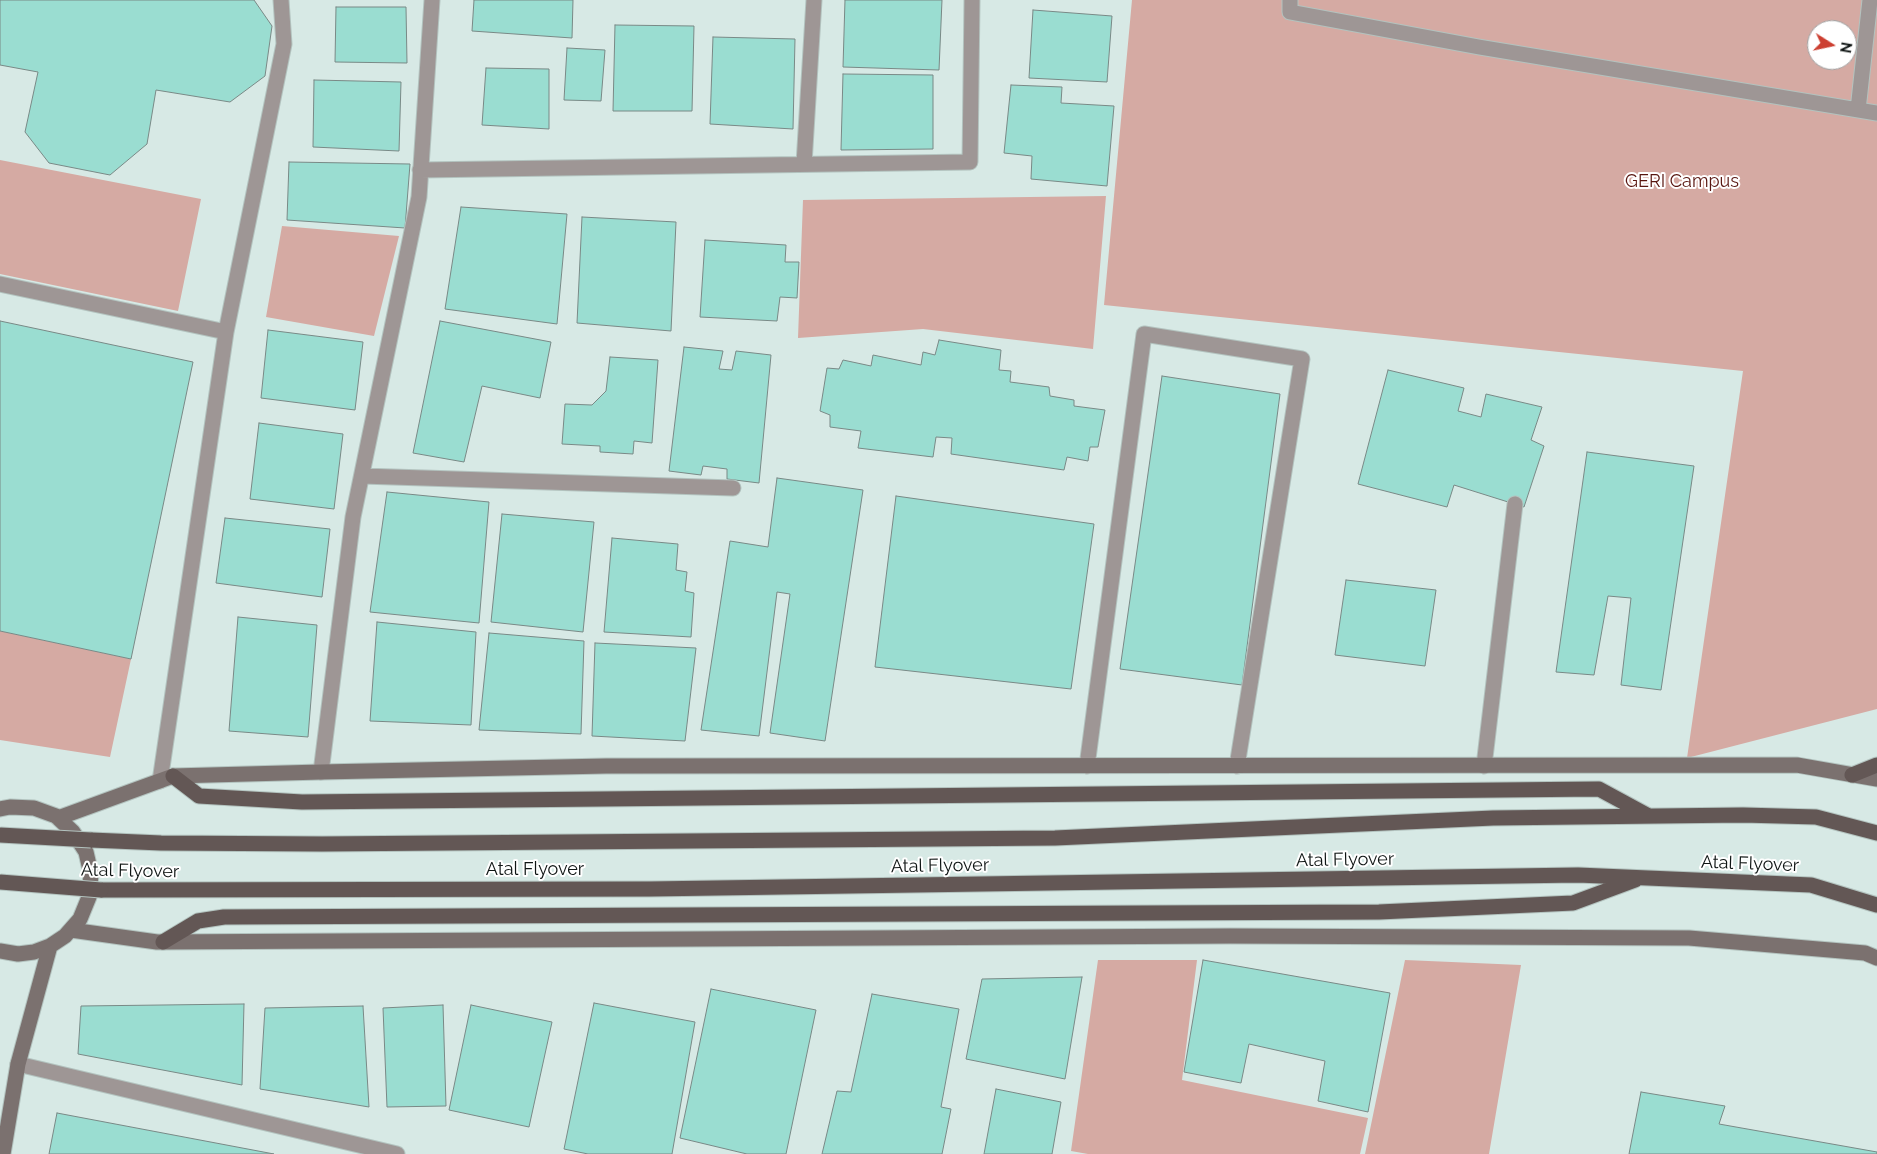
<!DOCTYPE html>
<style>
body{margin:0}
#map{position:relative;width:1877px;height:1154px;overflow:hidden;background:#d7e9e5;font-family:Raleway,sans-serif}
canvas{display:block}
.north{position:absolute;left:1807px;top:20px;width:50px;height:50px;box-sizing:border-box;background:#fff;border:1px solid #9fa1a1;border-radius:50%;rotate:100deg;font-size:14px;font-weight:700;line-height:20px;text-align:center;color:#0f1514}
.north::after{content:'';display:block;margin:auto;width:18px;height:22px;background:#cc3f31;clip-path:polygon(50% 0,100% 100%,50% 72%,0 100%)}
</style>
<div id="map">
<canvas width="1877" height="1154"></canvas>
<div class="north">N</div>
</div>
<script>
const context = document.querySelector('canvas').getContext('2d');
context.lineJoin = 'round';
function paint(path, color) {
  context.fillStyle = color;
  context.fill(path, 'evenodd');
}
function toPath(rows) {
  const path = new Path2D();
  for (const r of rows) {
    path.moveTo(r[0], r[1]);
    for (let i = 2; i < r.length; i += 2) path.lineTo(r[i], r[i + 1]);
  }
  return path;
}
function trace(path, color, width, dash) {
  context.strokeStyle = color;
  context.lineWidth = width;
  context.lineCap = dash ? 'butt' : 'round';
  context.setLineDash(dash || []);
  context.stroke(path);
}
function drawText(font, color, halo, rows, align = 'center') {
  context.font = font + ' Raleway,sans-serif';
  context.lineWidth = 4;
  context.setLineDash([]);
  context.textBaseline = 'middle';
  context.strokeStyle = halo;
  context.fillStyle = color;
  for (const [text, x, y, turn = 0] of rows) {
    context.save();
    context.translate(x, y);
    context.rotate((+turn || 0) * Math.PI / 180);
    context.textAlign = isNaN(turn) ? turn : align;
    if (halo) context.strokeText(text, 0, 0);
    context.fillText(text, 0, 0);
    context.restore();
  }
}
const green = toPath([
 [1132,0,1877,0,1877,709,1687,758,1743,371,1104,305],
 [1817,30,1847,30,1847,60,1817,60],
 [0,160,201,199,178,311,0,274],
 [1106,196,1093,349,923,329,798,338,803,200],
 [282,226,399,236,374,336,266,317],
 [0,631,131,659,110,757,0,740],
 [1098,960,1197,960,1182,1080,1368,1118,1360,1154,1088,1154,1071,1151],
 [1405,960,1521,965,1489,1154,1365,1154]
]);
const building = toPath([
 [0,0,254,0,272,26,265,76,230,102,156,90,147,144,110,175,49,163,25,132,38,72,0,65,0,0],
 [474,0,573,0,572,38,472,31,474,0],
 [845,0,942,0,939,70,843,67,845,0],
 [336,7,406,7,407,63,335,62,336,7],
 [1033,10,1112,16,1107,82,1029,78,1033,10],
 [615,25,694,26,692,111,613,111,615,25],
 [713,37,795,39,793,129,710,124,713,37],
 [567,48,605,50,601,101,564,100,567,48],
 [486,68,549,69,549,129,482,125,486,68],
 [843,74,933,75,933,149,841,150,843,74],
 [314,80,401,82,399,151,313,147,314,80],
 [1011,85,1062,87,1061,103,1114,106,1107,186,1031,179,1032,156,1004,153,1011,85],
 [289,162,410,164,405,228,287,220,289,162],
 [461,207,567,214,557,324,445,309,461,207],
 [582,217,676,222,671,331,577,323,582,217],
 [705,240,786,245,785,262,799,262,797,298,780,297,777,321,700,317,705,240],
 [0,321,193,362,131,659,0,631,0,321],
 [440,321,551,342,540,398,482,386,464,462,413,453,440,321],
 [268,330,363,342,355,410,261,398,268,330],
 [939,340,1001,350,999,370,1011,371,1010,382,1049,387,1050,396,1074,400,1074,406,1105,410,1098,447,1090,447,1088,461,1067,457,1064,470,951,454,952,438,936,437,933,457,858,448,861,431,830,427,830,415,820,411,827,368,839,369,843,360,871,366,873,355,921,365,923,352,935,355,939,340],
 [684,347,723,351,719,369,732,370,736,351,771,355,759,483,727,479,727,469,703,466,701,475,669,471,684,347],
 [610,357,658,360,652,443,634,441,633,454,600,452,600,446,562,444,565,404,592,405,606,391,610,357],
 [1388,370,1464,388,1458,411,1481,417,1486,394,1542,407,1531,440,1544,446,1524,507,1454,485,1447,507,1358,484,1388,370],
 [1162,376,1280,394,1242,685,1120,669,1162,376],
 [259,423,343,434,334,509,250,499,259,423],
 [1587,452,1694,466,1661,690,1621,685,1631,598,1608,596,1594,675,1556,672,1587,452],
 [777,478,863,490,825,741,770,733,790,594,777,592,759,736,701,730,730,541,768,547,777,478],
 [387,492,489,502,479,623,370,612,387,492],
 [896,496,1094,524,1071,689,875,667,896,496],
 [502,514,594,522,583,632,491,622,502,514],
 [225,518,330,529,322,597,216,583,225,518],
 [612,538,678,544,676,570,687,572,685,591,694,593,691,637,604,632,612,538],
 [1346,580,1436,590,1425,666,1335,655,1346,580],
 [238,617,317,625,308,737,229,731,238,617],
 [377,622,476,632,471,725,370,721,377,622],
 [489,633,584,641,581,734,479,730,489,633],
 [595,643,696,648,685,741,592,736,595,643],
 [1203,960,1390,993,1368,1112,1318,1101,1325,1061,1249,1044,1241,1083,1184,1072,1203,960],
 [1082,977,1065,1079,966,1059,982,979,1082,977],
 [711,989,816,1010,786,1154,747,1154,680,1138,711,989],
 [872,994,959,1009,941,1107,951,1109,942,1154,822,1154,837,1091,851,1092,872,994],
 [594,1003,695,1022,672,1154,588,1154,564,1149,594,1003],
 [244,1004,242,1085,78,1054,81,1006,244,1004],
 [443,1005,446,1106,387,1107,383,1008,443,1005],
 [471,1005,552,1022,529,1127,449,1110,471,1005],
 [363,1006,369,1107,260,1089,265,1008,363,1006],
 [996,1089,1061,1102,1052,1154,984,1154,996,1089],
 [1641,1092,1725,1106,1719,1124,1877,1152,1877,1154,1629,1154,1641,1092],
 [57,1113,274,1154,49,1154,57,1113]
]);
const lane = toPath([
 [1290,0,1290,12,1479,47,1877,113],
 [1858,110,1870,0],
 [0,284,226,332],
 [160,781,226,332,284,44,281,0]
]);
const street = toPath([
 [804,164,814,0],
 [420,170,970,162,972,0],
 [362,476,733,488],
 [1087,766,1144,334,1302,359,1237,766],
 [1484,766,1515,504],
 [321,772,353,517,419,197,432,0],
 [18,1064,397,1154]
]);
const secondary = toPath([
 [0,809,10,807,34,808,56,816,73,832,86,852,91,874,89,897,80,919,65,936,50,946,34,952,18,954,0,951],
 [58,818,173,776,321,772,606,766,1797,765,1877,779],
 [71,930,157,942,1230,936,1689,938,1865,953,1877,958],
 [3,1154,18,1064,50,946]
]);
const primary = toPath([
 [1852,775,1877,765],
 [173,776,199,796,302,802,1599,789,1647,815],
 [91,840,161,843,322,844,1055,838,1493,818,1743,815,1816,817,1877,833],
 [101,890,650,889,1578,875,1811,885,1877,905],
 [163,942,198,921,224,917,1379,912,1573,903,1635,880]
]);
const primaryBridge = toPath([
 [0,835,91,840],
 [0,882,101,890]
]);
const parkNames = [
 ["GERI Campus",1682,182]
];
const streetNames = [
 ["Atal Flyover",1345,860,-1],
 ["Atal Flyover",1750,864,2],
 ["Atal Flyover",940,866,-1],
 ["Atal Flyover",535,870],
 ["Atal Flyover",130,871,1]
];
paint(green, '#d5aaa3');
paint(building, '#9addd1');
trace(building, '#798986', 1);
trace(lane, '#b3c3bf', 17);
trace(street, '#b3c3bf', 17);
trace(secondary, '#b3c3bf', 17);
trace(primary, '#b3c3bf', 17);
trace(lane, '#9e9695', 15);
trace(street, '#9e9695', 15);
trace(secondary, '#7b716f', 15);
trace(primary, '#635755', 15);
trace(primaryBridge, '#b3c3bf', 17, []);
trace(primaryBridge, '#635755', 15);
drawText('18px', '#58150f', '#fff', parkNames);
drawText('18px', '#0f1514', '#fff', streetNames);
</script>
